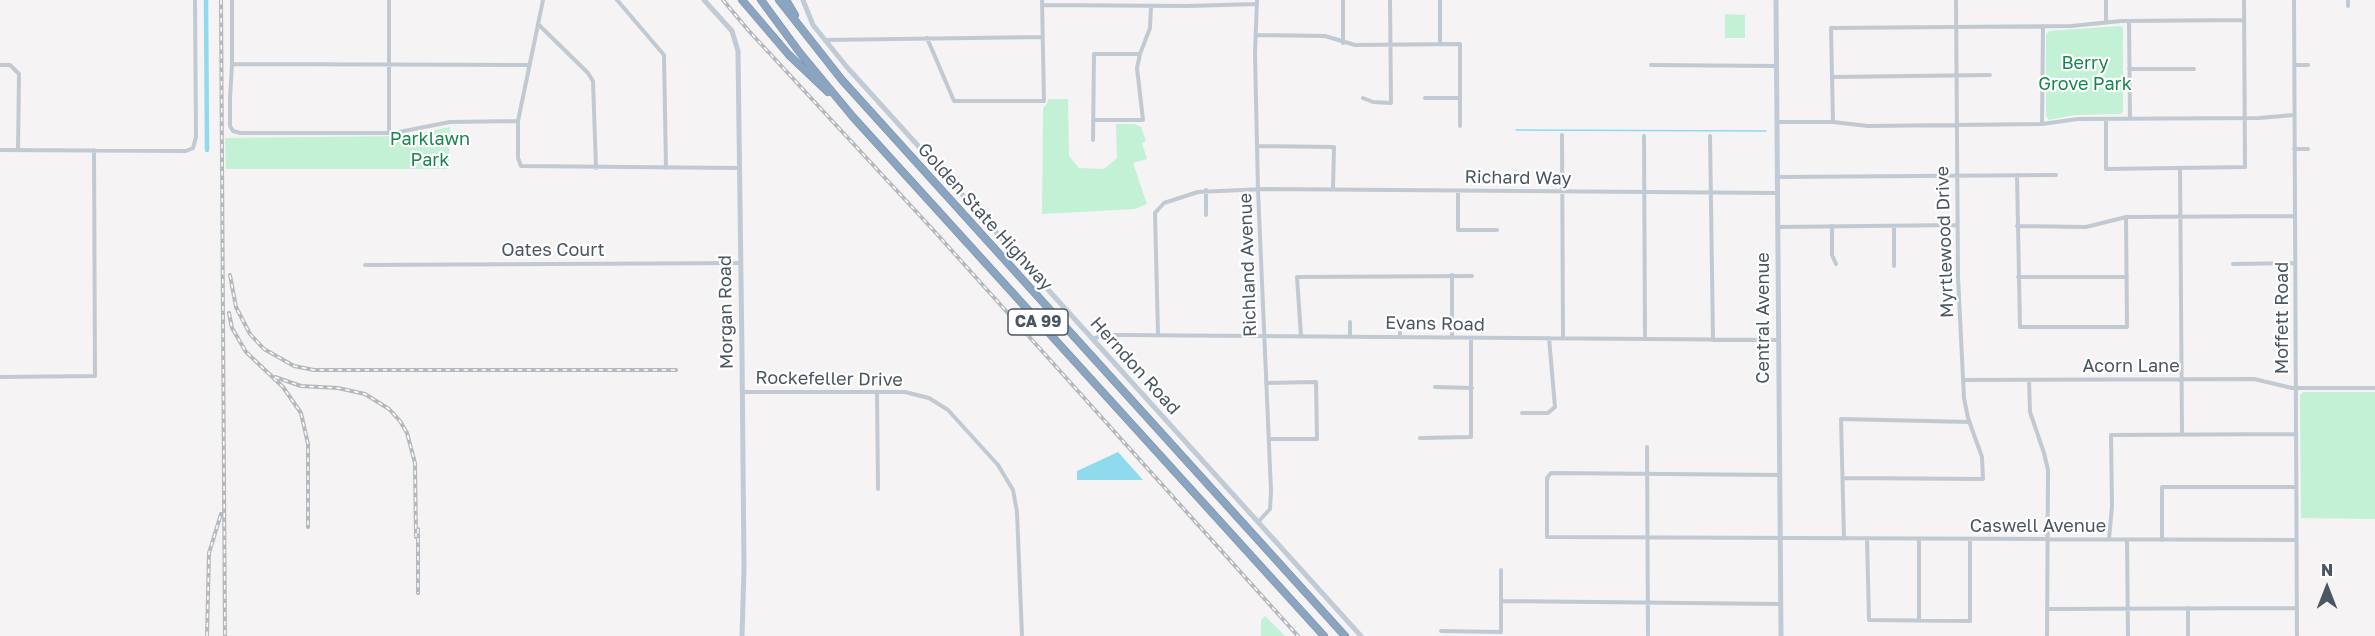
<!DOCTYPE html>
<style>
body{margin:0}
#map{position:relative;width:2375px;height:636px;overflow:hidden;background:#f5f3f3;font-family:"Golos Text",sans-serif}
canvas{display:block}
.north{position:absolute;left:2297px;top:558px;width:60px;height:60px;-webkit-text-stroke:4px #fff;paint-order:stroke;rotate:0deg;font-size:16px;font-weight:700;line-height:24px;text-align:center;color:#4a5661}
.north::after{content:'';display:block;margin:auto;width:21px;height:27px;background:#4a5661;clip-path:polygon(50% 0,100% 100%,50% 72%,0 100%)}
</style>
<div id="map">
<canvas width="2375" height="636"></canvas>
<div class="north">N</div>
</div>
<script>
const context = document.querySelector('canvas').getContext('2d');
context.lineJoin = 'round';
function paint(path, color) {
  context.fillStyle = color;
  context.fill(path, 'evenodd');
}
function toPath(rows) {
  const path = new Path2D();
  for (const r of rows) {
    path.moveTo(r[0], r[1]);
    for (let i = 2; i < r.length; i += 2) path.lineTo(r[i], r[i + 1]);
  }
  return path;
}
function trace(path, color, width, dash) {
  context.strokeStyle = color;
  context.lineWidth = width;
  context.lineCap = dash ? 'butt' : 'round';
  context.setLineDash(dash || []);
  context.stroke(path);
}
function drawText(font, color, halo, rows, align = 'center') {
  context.font = font + ' "Golos Text",sans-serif';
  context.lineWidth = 4.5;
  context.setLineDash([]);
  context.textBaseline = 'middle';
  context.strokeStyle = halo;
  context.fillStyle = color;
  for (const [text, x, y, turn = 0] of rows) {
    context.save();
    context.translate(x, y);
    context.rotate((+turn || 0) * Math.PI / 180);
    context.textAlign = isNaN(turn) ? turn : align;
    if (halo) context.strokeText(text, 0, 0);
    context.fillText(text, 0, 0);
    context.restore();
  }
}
const green = toPath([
 [1725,14,1745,15,1745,38,1725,38],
 [2120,26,2123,28,2123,111,2121,114,2074,115,2049,120,2046,116,2046,35,2049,31],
 [1048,99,1068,99,1069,156,1079,168,1104,169,1117,158,1116,124,1134,124,1141,127,1146,141,1142,143,1147,159,1133,163,1147,204,1135,209,1042,214,1043,108,1047,104],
 [450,127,449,169,226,169,225,138,407,136],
 [2303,392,2375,392,2375,519,2301,518,2300,395],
 [1265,616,1285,636,1261,636,1261,620]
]);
const water = toPath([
 [1118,452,1143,480,1077,480,1077,471]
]);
const stream = toPath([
 [1516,130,1766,131]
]);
const canal = toPath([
 [206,0,207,150]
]);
const street = toPath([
 [232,0,232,64,230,98,230,126,233,131,240,133,394,133,450,122,518,121],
 [389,0,389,133],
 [543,0,518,121,518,158,521,166,739,168],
 [617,0,664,55,666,168],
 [1257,0,1255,54,1258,190,1271,491,1270,509,1258,522],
 [1343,0,1343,43],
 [2106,0,2106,23],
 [2294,0,2297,636],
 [2348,0,2348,6],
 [1042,5,1187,6,1257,4],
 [2129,21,2130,119],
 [538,24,588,73,593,81,596,168],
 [1257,35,1325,36,1355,45,1460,44,1460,126],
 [927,38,954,101,1044,101,1042,0],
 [825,40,1042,37],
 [1440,44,1440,0],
 [232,64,530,65],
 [0,65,10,65,19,74,18,150],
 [1651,65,1777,66],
 [2294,65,2308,65],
 [2129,69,2194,69],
 [1832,77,1990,75],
 [1363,98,1373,102,1391,103,1390,0],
 [1425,98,1460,98],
 [2106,119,2106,169,2245,167,2244,0],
 [1094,120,1143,120,1137,68,1140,54,1150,28,1151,6],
 [1777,122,1833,122,1868,126,2042,124,2078,119,2259,118,2294,115],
 [1833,122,1831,28,2071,26,2121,21,2244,20],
 [2042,124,2043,26],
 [1562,135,1563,338],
 [1644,136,1645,339],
 [1710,136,1713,340],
 [1093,140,1094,54,1140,54],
 [1258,146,1334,147,1333,190],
 [2294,149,2308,149],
 [0,150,186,151,193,148,196,137,195,0],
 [2180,168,2182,434],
 [2017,175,2020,327,2127,327,2126,217],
 [1778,177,2056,175],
 [1458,191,1458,230,1497,230],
 [1206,215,1206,190],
 [1832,226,1832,255,1836,264],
 [1894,226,1894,266],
 [2017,226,2086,227,2126,217,2295,216],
 [1778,227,1957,225],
 [2233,264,2295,263],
 [365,265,741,263],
 [2018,277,2127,277],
 [1158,335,1155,213,1164,203,1198,192,1264,189,1777,193],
 [1301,336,1297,277,1472,276],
 [1350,336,1350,322],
 [1400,337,1400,323],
 [1452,338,1452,275],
 [1092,339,1105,335,1122,335,1779,340],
 [0,377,95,376,94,150],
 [1964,380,2254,379,2292,388,2375,388],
 [2029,380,2030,412,2044,453,2048,470,2047,636],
 [1266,383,1316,382,1317,439,1269,439],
 [1435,387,1472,388],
 [742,392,905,392,929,398,948,410,998,465,1013,490,1017,512,1022,636],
 [877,392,878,489],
 [1522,413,1548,413,1555,407,1549,338],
 [1420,438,1471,437,1471,338],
 [1647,447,1648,635],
 [1779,475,1551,473,1547,478,1547,537,2296,540],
 [1844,478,1983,479,1982,457,1968,418,1964,398,1958,277,1956,0],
 [1844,539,1841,419,1970,422],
 [1867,539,1869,620,1970,621,1970,540],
 [1919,539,1919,620],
 [2109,539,2112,506,2111,435,2296,434],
 [2127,540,2128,636],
 [2162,540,2162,487,2296,487],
 [1501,601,1780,604],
 [2188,608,2188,636],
 [2047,609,2297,608],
 [1441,631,1501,632,1501,570]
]);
const secondary = toPath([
 [704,0,732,31,738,51,742,355,744,568,742,636],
 [803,0,813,25,846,66,1361,636],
 [1776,0,1781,636]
]);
const highway = toPath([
 [742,0,789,55,828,92],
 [761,0,800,53,853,117,1324,636],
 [779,0,842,80,1345,636],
 [786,0,795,15]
]);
const rail = toPath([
 [221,0,225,636],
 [723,0,748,30,936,233,1298,636],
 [230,275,236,307,250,334,264,349,294,366,314,370,676,370],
 [229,313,232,328,246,352,283,387,301,413,308,444,308,527],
 [275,377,301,386,338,388,365,394,389,409,400,421,407,433,415,463,416,537],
 [418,529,418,593],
 [207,636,209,553,221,514]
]);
const shields = [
 [1038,322,60]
];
const shieldNames = [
 ["CA 99",1038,322]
];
const parkNames = [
 ["Berry",2085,63],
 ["Grove Park",2085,84],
 ["Parklawn",430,139],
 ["Park",430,160]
];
const streetNames = [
 ["Richard Way",1518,178,1],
 ["Golden State Highway",985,217,48],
 ["Myrtlewood Drive",1945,242,-92],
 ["Oates Court",553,250],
 ["Richland Avenue",1248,265,-92],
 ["Morgan Road",726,312,-91],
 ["Central Avenue",1763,318,-90],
 ["Moffett Road",2282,318,-90],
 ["Evans Road",1435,324,1],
 ["Herndon Road",1135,366,48],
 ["Acorn Lane",2131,366],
 ["Rockefeller Drive",829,379,1],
 ["Caswell Avenue",2038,526]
];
paint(green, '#c3f1d5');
paint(water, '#90daee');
trace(stream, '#90daee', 1.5);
trace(canal, '#90daee', 4.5);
trace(highway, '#7690ad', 8);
trace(street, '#c1cad2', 4);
trace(secondary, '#c1cbd6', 5);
trace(highway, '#8ba5c1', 7);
trace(rail, '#b5b8bd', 4);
trace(rail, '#fff', 1.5, [4.5]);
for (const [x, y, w] of shields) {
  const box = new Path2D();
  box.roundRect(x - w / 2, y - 13, w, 26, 4.5);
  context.fillStyle = '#fff';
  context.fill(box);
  trace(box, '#4a5661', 1.5);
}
drawText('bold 16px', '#4a5661', null, shieldNames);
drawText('18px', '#17864f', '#fff', parkNames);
drawText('18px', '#4a5661', '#fff', streetNames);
</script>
